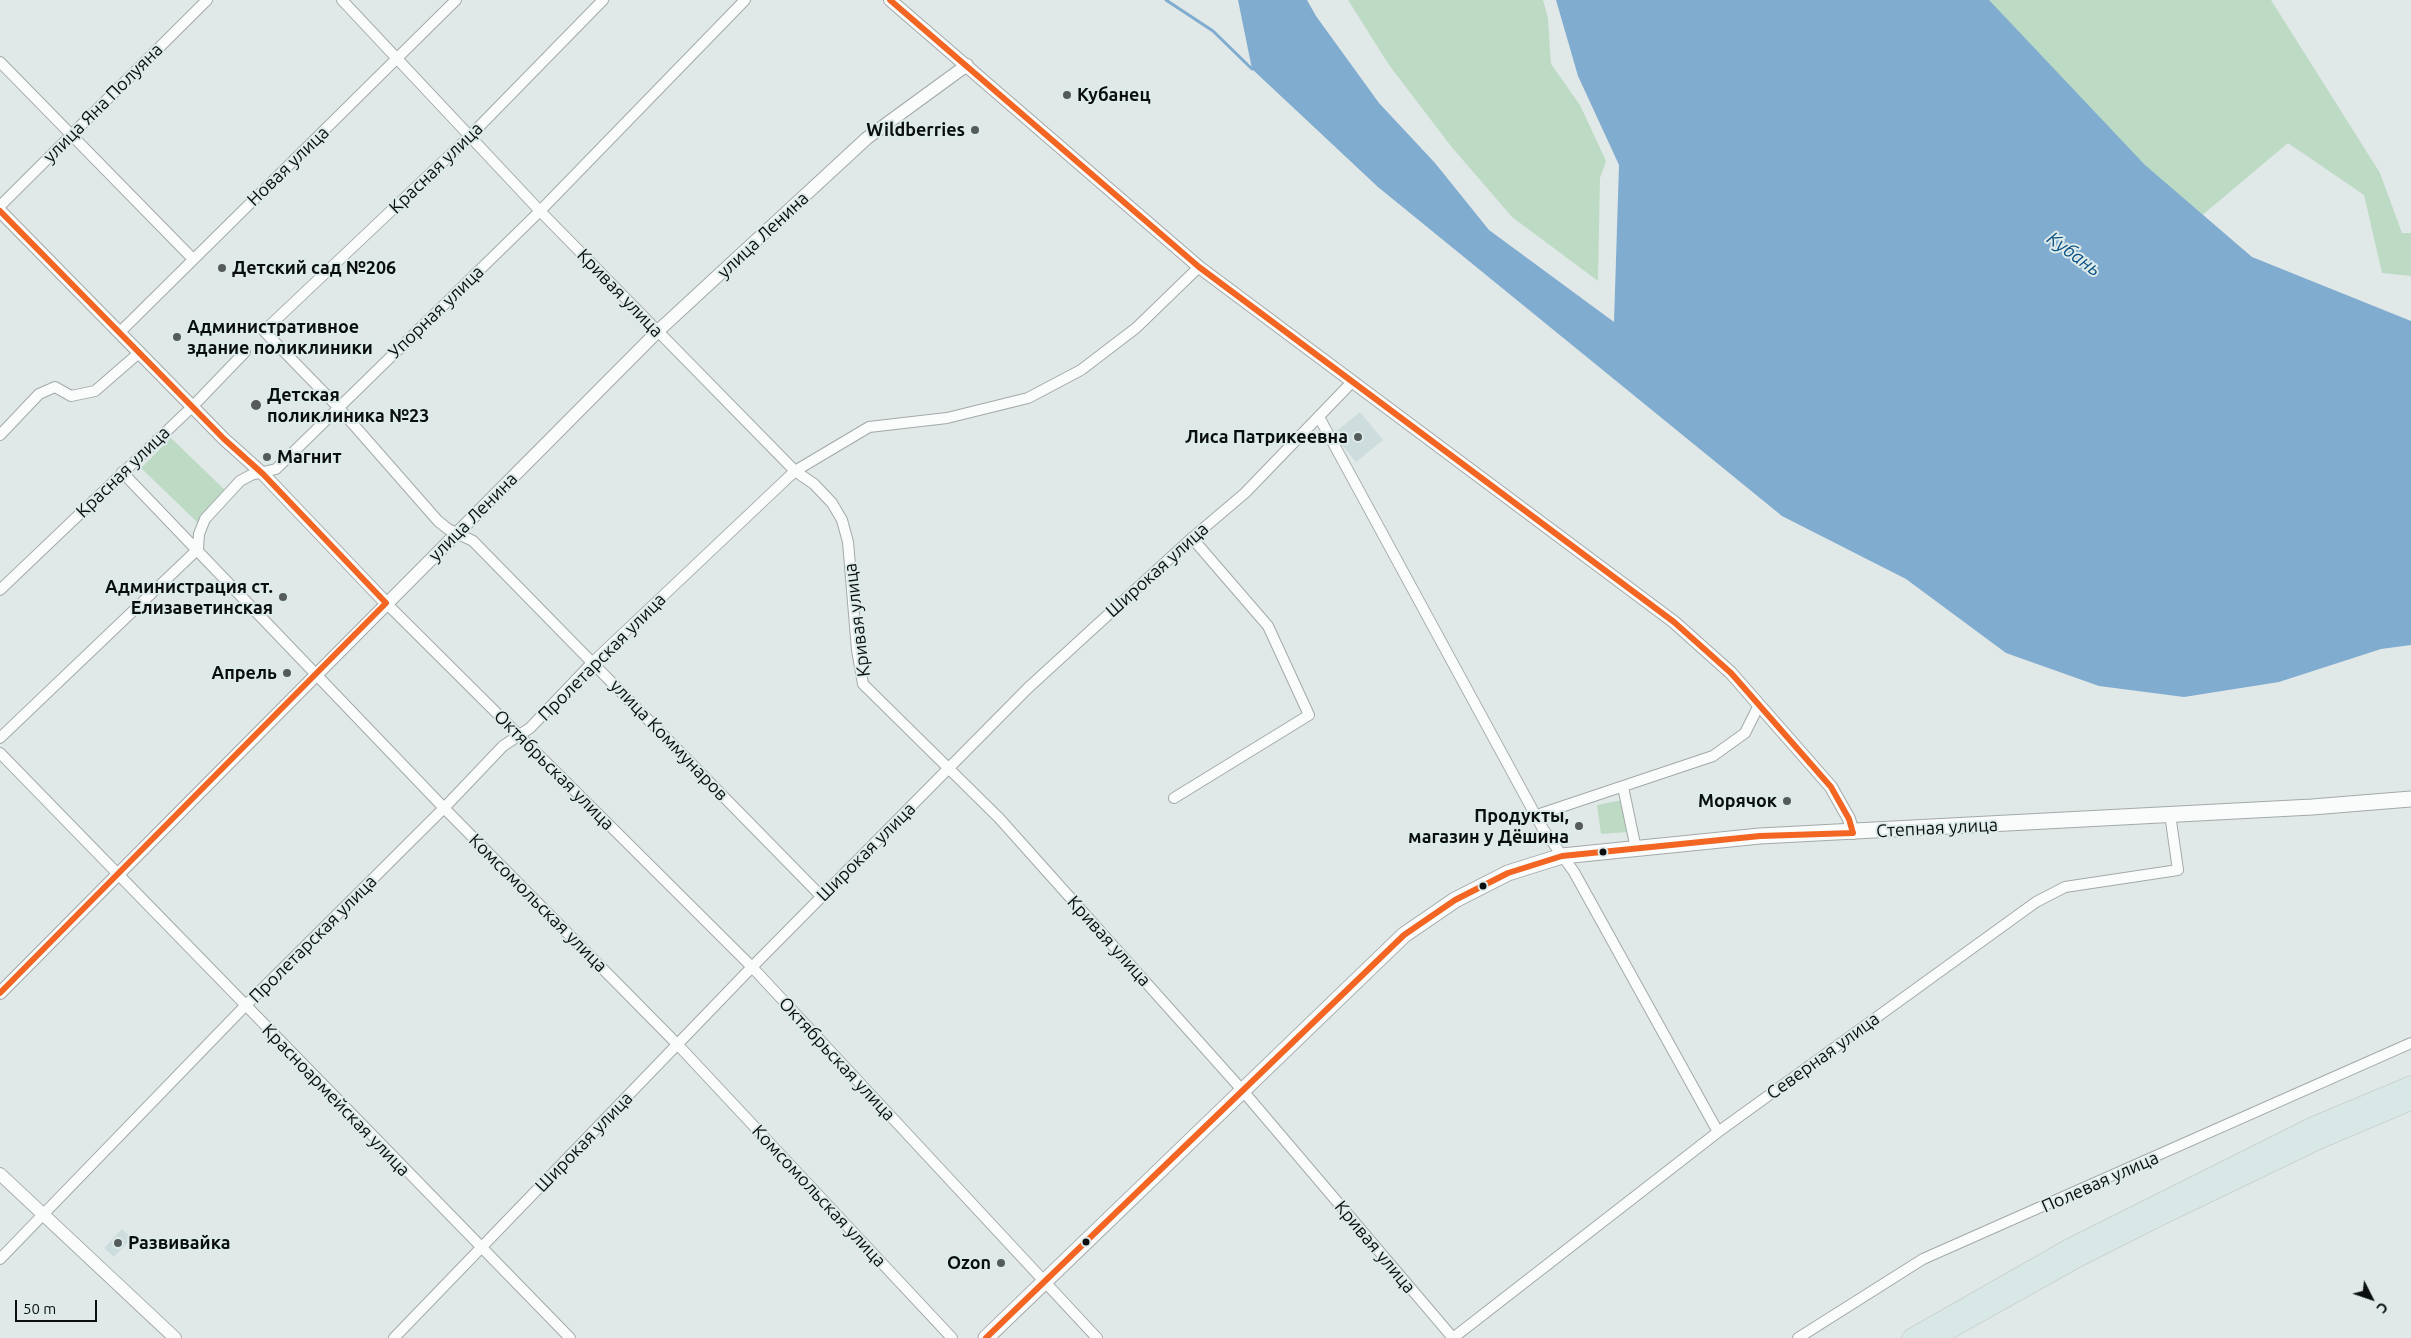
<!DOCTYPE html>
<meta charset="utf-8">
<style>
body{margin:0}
#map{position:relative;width:2411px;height:1338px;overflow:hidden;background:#e1e8e8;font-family:Ubuntu,sans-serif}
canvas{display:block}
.north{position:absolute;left:2346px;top:1273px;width:50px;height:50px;-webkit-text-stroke:4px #deebeb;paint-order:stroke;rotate:131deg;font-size:14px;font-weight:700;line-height:20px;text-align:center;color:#0a0e0e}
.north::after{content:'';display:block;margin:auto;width:18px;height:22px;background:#0a0e0e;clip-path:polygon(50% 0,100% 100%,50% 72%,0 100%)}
.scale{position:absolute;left:15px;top:1300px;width:82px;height:22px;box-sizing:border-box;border:2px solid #0a0e0e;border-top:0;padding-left:6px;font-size:15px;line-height:18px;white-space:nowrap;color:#0a0e0e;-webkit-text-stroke:4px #deebeb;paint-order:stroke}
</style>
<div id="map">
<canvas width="2411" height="1338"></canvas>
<div class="north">С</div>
<div class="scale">50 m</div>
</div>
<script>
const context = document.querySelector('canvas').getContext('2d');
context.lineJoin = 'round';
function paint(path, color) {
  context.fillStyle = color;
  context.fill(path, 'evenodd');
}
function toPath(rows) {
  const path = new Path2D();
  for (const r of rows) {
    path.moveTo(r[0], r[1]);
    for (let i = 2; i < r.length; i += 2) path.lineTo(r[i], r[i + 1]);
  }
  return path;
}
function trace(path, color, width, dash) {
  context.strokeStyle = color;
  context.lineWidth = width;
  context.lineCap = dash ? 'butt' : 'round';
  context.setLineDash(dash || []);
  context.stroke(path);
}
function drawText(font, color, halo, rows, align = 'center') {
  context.font = font + ' Ubuntu,sans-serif';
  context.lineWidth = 4;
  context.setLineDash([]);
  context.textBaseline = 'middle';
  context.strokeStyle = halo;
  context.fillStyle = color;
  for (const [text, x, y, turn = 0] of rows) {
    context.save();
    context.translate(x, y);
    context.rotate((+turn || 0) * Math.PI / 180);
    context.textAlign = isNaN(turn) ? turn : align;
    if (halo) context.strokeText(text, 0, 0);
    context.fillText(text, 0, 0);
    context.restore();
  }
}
const built = toPath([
 [1360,412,1383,440,1356,462,1333,434],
 [122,1229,132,1238,114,1257,104,1248]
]);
const green = toPath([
 [1348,0,1543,0,1548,18,1551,64,1580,105,1606,161,1600,178,1598,281,1512,217,1450,145,1389,65],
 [1973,0,2271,0,2380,173,2402,233,2411,233,2411,276,2382,273,2364,195,2288,143,2187,228],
 [171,438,228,493,198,523,141,468],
 [1622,800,1628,832,1601,834,1597,805]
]);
const water = toPath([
 [1238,0,1307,0,1316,16,1379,103,1435,163,1489,230,1614,322,1619,165,1578,76,1556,0,1989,0,2145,165,2252,257,2411,321,2411,645,2381,649,2279,682,2184,697,2099,686,2006,653,1906,579,1782,516,1378,187,1252,69]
]);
const stream = toPath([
 [1166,0,1213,31,1252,69]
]);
const minor = toPath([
 [342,0,540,211,795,471,814,484,832,503,842,520,848,542,857,650,863,684,999,818,1243,1091,1453,1338],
 [603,0,469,137,264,331,338,407,438,521,448,529,473,541,821,896],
 [0,62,193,259],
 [0,206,207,0],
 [120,332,456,0],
 [1319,417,1543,829,1574,872,1718,1132],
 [0,435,39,394,55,387,71,396,95,391,140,352],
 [122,472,444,808,678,1045,952,1338],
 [0,590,193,406,245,352],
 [386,603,752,967,1097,1338],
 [0,738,198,549,199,534,205,519,240,481,251,475,276,469,540,211,745,0],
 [0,753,570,1338],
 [1623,787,1636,849],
 [1174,798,1309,715,1268,626,1192,538],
 [1537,815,1713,756,1745,733,1759,705],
 [0,1259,245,1006,444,808,503,746,530,728,593,662,795,471,869,427,947,418,1028,398,1081,370,1136,328,1199,267],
 [394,1338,752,967,1028,688,1192,538,1245,493,1353,381],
 [1453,1338,1718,1132,2036,902,2065,887,2178,870,2170,814],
 [1798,1338,1923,1259,2411,1043]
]);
const tertiary = toPath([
 [890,0,1199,267,1674,622,1731,673,1831,787,1849,819,1853,833],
 [0,211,224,439,263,474,386,603],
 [0,993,658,331,867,138,967,65],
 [0,1174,175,1338]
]);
const secondary = toPath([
 [986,1338,1404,935,1455,900,1508,873,1562,856,1760,836,2312,807,2411,799]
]);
const trunk = toPath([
 [1911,1338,2069,1248,2313,1126,2411,1085],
 [1935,1338,2076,1259,2155,1219,2319,1140,2411,1101]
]);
const bus1 = toPath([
 [890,0,1199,267,1674,622,1731,673,1831,787,1849,819,1853,833,1760,836,1562,856,1508,873,1455,900,1404,935,986,1338],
 [0,211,224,439,263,474,386,603,0,993]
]);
const markers = [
 [1067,95,5,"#555a5a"],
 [975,130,5,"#555a5a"],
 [222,268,5,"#555a5a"],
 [177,337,5,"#555a5a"],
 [256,405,6,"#555a5a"],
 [1358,437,5,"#555a5a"],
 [267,457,5,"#555a5a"],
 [283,597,5,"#555a5a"],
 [287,673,5,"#555a5a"],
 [1787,801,5,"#555a5a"],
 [1579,826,5,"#555a5a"],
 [1603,852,4.5,"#0a0e0e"],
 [1483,886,4.5,"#0a0e0e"],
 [1086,1242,4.5,"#0a0e0e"],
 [118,1243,5,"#555a5a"],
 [1001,1263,5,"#555a5a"]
];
const poiNames = [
 ["Кубанец",1077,95,"left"],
 ["Wildberries",965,130],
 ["Детский сад №206",232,268,"left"],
 ["Административное",187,327,"left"],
 ["здание поликлиники",187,348,"left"],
 ["Детская",267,395,"left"],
 ["поликлиника №23",267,416,"left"],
 ["Лиса Патрикеевна",1348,437],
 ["Магнит",277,457,"left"],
 ["Администрация ст.",273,587],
 ["Елизаветинская",273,608],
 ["Апрель",277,673],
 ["Морячок",1777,801],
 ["Продукты,",1569,816],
 ["магазин у Дёшина",1569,837],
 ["Развивайка",128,1243,"left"],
 ["Ozon",991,1263]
];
const streetNames = [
 ["улица Яна Полуяна",103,103,-45],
 ["Новая улица",288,166,-44],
 ["Красная улица",436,168,-44],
 ["улица Ленина",763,235,-43],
 ["Кривая улица",620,293,46],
 ["Упорная улица",436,312,-44],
 ["Красная улица",123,472,-44],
 ["улица Ленина",473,517,-45],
 ["Широкая улица",1157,570,-42],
 ["Кривая улица",857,620,-97],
 ["Пролетарская улица",602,657,-45],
 ["улица Коммунаров",669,740,46],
 ["Октябрьская улица",554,770,45],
 ["Степная улица",1937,828,-3],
 ["Широкая улица",866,852,-45],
 ["Комсомольская улица",538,903,45],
 ["Пролетарская улица",313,939,-45],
 ["Кривая улица",1109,941,48],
 ["Северная улица",1823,1056,-36],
 ["Октябрьская улица",837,1059,47],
 ["Красноармейская улица",336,1100,46],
 ["Широкая улица",584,1142,-46],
 ["Полевая улица",2100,1182,-24],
 ["Комсомольская улица",819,1196,47],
 ["Кривая улица",1375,1247,50]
];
const waterNames = [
 ["Кубань",2074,254,36]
];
paint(built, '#cddcdc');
paint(green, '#bddbc4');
paint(water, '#80acd0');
trace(stream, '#80acd0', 3);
trace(minor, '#a3a9a9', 12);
trace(tertiary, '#a3a9a9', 14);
trace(secondary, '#a3a9a9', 17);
trace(trunk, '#bfc2c2', 19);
trace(minor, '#fafcfc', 10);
trace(tertiary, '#fafcfc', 12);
trace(secondary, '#fafcfc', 15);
trace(trunk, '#d8e8e6', 18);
trace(bus1, '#f26522', 6);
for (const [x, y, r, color] of markers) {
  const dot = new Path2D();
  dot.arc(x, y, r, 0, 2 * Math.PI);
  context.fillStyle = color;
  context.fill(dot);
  trace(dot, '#deebeb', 2);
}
drawText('bold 18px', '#0a0e0e', '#deebeb', poiNames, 'right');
drawText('18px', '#0a0e0e', '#deebeb', streetNames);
drawText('italic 19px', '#0e5384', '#deebeb', waterNames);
</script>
